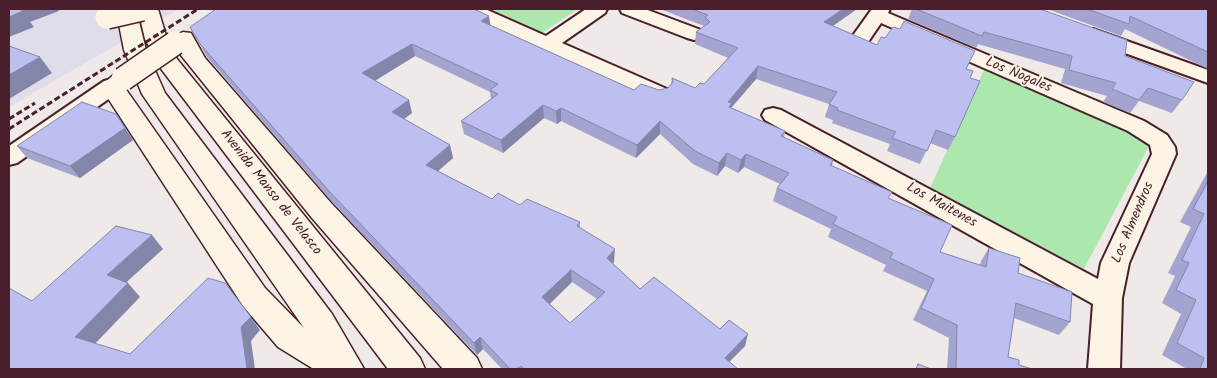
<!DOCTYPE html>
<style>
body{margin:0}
#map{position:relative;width:1217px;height:378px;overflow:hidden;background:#efeae7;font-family:Kalam,sans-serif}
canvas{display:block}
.frame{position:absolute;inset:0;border:10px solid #4a1f2b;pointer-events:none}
</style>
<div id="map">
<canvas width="1217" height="378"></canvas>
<div class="frame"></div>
</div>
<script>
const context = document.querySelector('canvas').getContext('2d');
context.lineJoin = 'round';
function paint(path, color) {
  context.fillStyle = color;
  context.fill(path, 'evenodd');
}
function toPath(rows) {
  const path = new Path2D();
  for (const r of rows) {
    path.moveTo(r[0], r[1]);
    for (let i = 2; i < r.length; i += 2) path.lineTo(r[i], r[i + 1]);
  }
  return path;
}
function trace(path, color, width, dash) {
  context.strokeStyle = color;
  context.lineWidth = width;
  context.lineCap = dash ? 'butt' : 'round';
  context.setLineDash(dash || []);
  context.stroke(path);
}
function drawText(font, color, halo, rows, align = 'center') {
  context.font = font + ' Kalam,sans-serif';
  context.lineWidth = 4;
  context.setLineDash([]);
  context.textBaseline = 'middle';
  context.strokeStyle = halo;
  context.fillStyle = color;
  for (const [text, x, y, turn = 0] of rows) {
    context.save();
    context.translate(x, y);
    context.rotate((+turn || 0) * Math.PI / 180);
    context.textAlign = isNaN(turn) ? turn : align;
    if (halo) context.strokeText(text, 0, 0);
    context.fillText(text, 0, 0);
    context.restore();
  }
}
const built = toPath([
 [9,9,179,9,9,107]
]);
const green = toPath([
 [478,9,578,9,539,35],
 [984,70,1140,138,1147,144,1148,148,1084,269,930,188]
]);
const minor = toPath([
 [471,9,485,9,546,36,586,9,607,9,605,13,562,43,667,89,670,94,667,99,659,101,651,99,471,17,469,13,471,9],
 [620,9,645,9,701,30,704,34,701,38,694,40,687,38,622,13,620,9],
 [872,9,890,9,888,13,1144,121,1167,135,1175,147,1176,154,1129,263,1122,298,1120,369,1088,369,1093,304,765,120,762,115,765,110,773,108,781,110,1098,279,1101,263,1152,154,1150,145,1128,131,881,23,866,45,852,45,849,41,872,9],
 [1093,29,1208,70,1208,83,1086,39,1083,35,1086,31,1093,29],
 [112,79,120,81,123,86,120,91,17,163,9,165,9,146,104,81,112,79]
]);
const secondary = toPath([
 [116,9,136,9,146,50,165,93,332,314,364,369,312,368,278,347,243,306,100,86,115,74,123,72,131,74,135,79,125,88,265,288,304,328,142,94,124,50,116,9],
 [138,9,158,9,167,39,183,32,191,33,205,58,332,204,477,358,482,369,443,369,312,218,176,49,172,49,177,59,420,358,425,369,388,369,159,66,145,39,138,9]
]);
const rail = toPath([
 [9,119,35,103],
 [9,129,198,9]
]);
const secondaryBridge = toPath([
 [107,17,142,9],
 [123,79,175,43]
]);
const wall = toPath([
 [660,9,857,9,833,26,877,45,966,69,970,78,955,137,948,150,930,143,920,164,887,151,890,144,832,123,833,120,825,117,829,104,756,79,731,108,785,131,784,138,833,160,832,166,889,198,940,252,980,265,981,261,989,248,1018,273,1070,322,1059,335,1014,318,1008,357,1019,365,1032,369,947,369,949,338,913,320,927,291,883,271,886,265,828,237,831,229,773,201,777,188,780,184,744,167,738,173,725,166,717,176,693,164,660,134,636,158,561,121,557,124,544,118,503,153,464,134,461,121,491,99,490,92,415,56,375,81,412,113,404,119,450,145,453,158,438,171,492,199,520,205,580,222,580,228,614,262,613,264,640,289,720,329,745,346,729,362,738,369,502,369,483,349,477,355,333,203,207,57,190,27,490,25,634,90,659,90,668,88,671,84,672,78,695,88,704,84,728,58,695,44,696,32,704,26],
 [572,282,597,299,570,323,550,304],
 [912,9,1040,9,1125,56,1182,100,1172,113,1139,101,1130,113,1103,102,1107,96,1061,83,1065,69,978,44,976,48,908,19],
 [1047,9,1208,9,1208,69,1125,29,1121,36],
 [133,140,80,178,27,158,17,146],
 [1208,171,1208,369,1187,369,1162,355,1181,314,1162,303,1175,276,1168,273,1191,227,1180,222]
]);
const shadedWall = toPath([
 [18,9,57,9,59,11,30,22,34,27,9,37,9,17],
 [843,9,857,9,821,34,824,22],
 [489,16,491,28,481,21],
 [412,44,415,56,366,86,362,73],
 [40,57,52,73,9,99,9,75],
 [758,66,756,79,731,108,730,116,728,102],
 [409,100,412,113,396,125,392,112],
 [543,105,544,118,503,153,501,140],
 [561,108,561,121,557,124,556,111],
 [116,114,133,140,80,178,70,166],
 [660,121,660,134,636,158,637,145],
 [450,145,453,158,430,178,426,165],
 [727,153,725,166,717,176,719,163],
 [746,154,744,167,738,173,741,160],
 [152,235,163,249,119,289,107,275],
 [615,249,614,262,608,271,607,258],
 [571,270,572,282,544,309,542,297],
 [128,283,140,297,89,350,75,337],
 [251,317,260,330,251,341,255,369,247,369,241,327],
 [748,334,745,346,722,369,725,358],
 [480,337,483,349,477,355,474,343]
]);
const building = toPath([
 [9,9,19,9,23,11,9,17,9,9],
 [216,9,474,9,489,16,481,21,634,90,641,84,659,90,668,88,673,82,672,78,695,88,700,83,704,84,738,48,696,32,710,22,705,17,708,15,692,9,843,9,824,22,877,45,881,37,885,38,893,27,900,29,904,21,975,51,966,69,973,71,970,78,980,81,955,137,936,130,927,151,892,138,896,132,837,110,838,108,829,104,837,92,758,66,728,102,732,103,729,107,785,131,781,136,833,160,830,165,892,192,888,198,952,225,940,252,986,267,989,248,1020,258,1018,273,1072,292,1070,322,1016,303,1008,357,1019,360,1019,365,1032,369,956,369,957,325,921,308,934,279,890,258,893,253,833,224,837,217,777,188,789,173,746,154,741,160,727,153,719,163,695,151,660,121,637,145,561,108,556,111,543,105,501,140,461,121,498,94,490,90,498,84,412,44,362,73,409,100,392,112,450,145,426,165,492,199,498,193,520,205,527,199,580,222,577,226,615,249,607,258,640,289,654,277,720,329,729,320,748,334,725,358,738,369,524,369,521,366,516,369,510,369,480,337,474,343,328,190,200,44,190,27,216,9],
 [571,270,605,292,570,323,542,297,571,270],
 [916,9,1040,9,1127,40,1125,56,1194,82,1182,100,1148,88,1139,100,1112,89,1116,83,1069,70,1072,56,984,32,982,36,916,9],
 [1087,9,1208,9,1208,52,1130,16,1129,24,1087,9],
 [9,46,40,57,9,75,9,46],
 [82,102,116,114,125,128,70,166,17,146,82,102],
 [1208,181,1208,369,1200,369,1204,358,1177,343,1196,300,1176,290,1189,263,1182,260,1204,214,1193,209,1208,181],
 [116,226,152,235,107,275,128,283,75,337,130,354,208,278,225,283,251,317,241,327,247,369,9,369,9,288,32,301,116,226],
 [918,364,931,369,916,369,918,364]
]);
const streetNames = [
 ["Los Nogales",1018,76,23],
 ["Avenida Manso de Velasco",270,193,52],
 ["Los Maitenes",941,206,29],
 ["Los Almendros",1134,223,-67]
];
paint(built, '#e0ddea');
paint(green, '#ace8ae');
trace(minor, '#4a1f2b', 4);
trace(secondary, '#4a1f2b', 3);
paint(minor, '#fcf5e5');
paint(secondary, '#fcf5e5');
trace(rail, '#4a1f2b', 3, [6, 3]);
trace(secondaryBridge, '#4a1f2b', 26, []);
trace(secondaryBridge, '#fcf5e5', 23);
paint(wall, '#a3a4cf');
paint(shadedWall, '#8486a9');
paint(building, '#bdbff1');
trace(building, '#8486a9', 1);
drawText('14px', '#4a1f2b', '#fcf5e5', streetNames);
</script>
